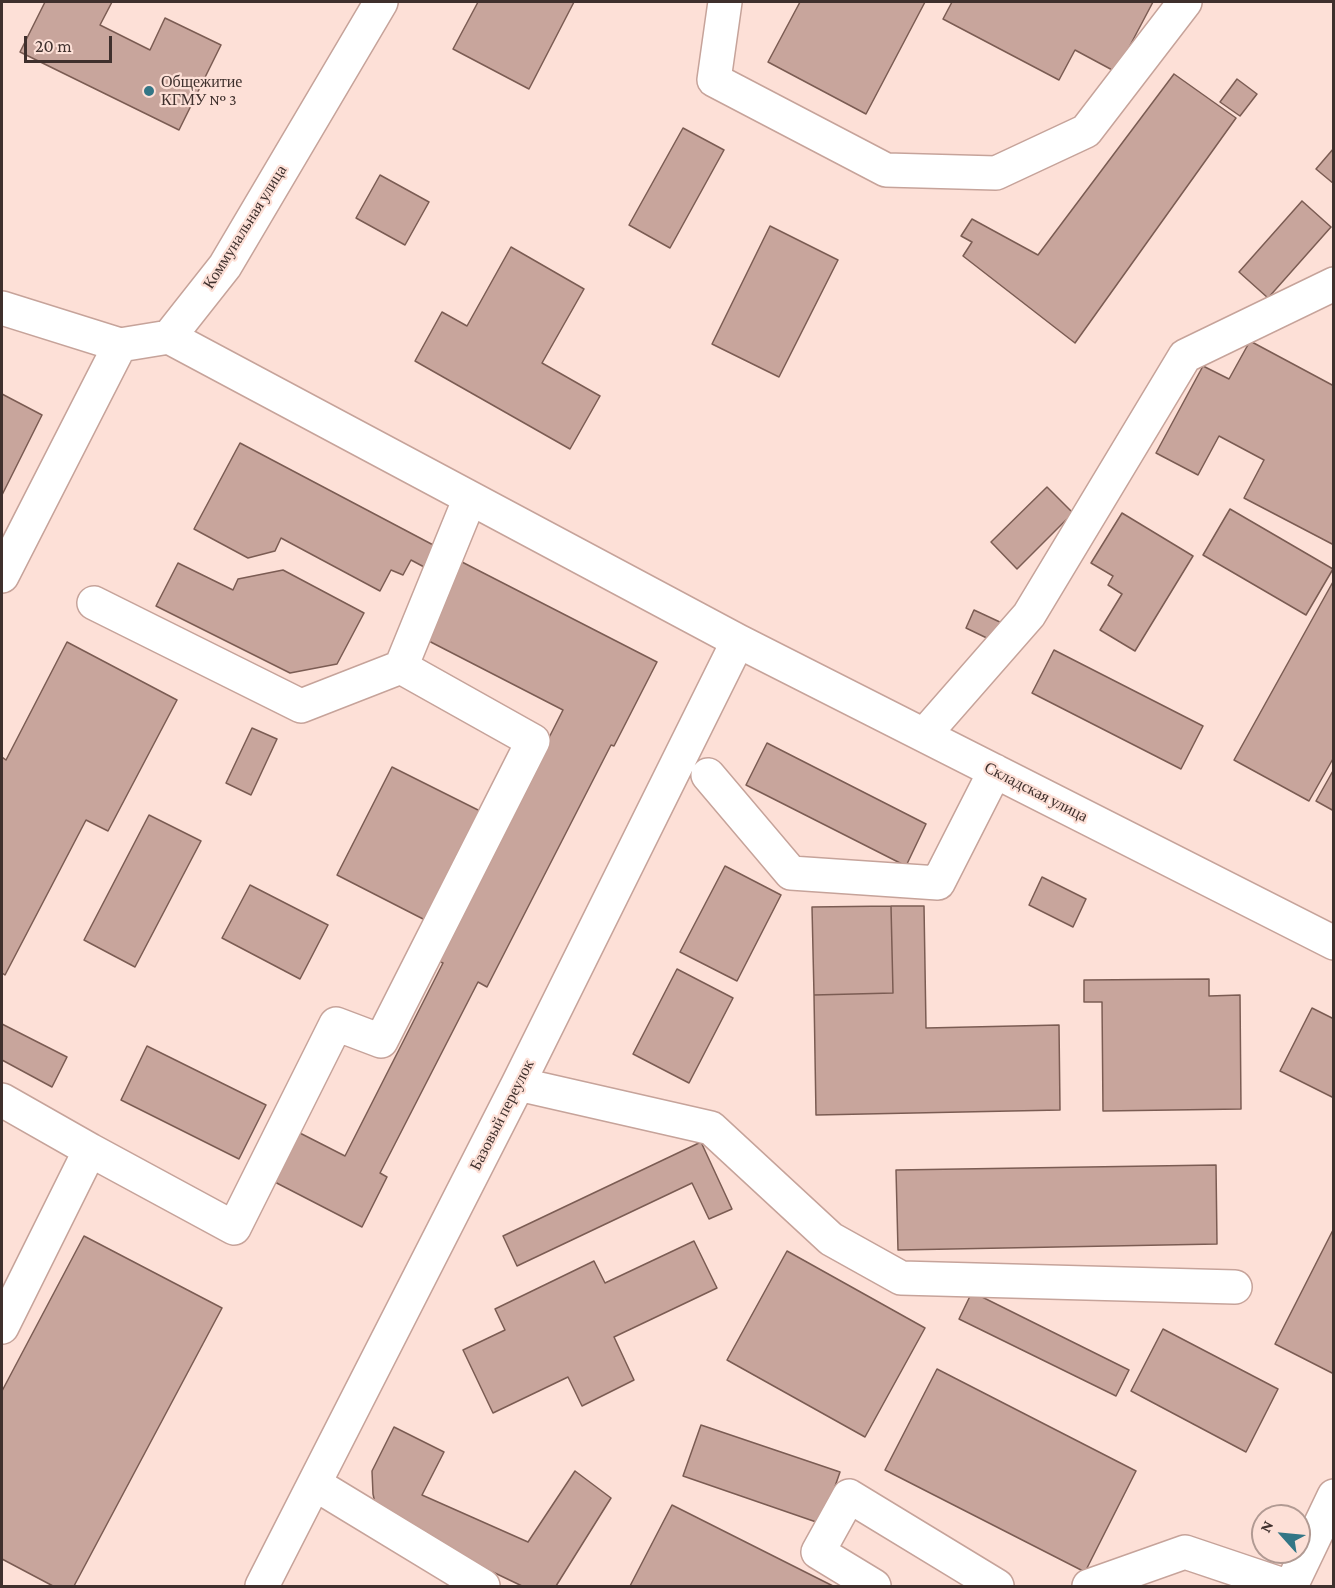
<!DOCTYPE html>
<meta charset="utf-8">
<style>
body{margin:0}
#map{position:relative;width:1335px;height:1588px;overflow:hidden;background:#fde0d7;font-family:"Crimson Pro",serif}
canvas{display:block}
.frame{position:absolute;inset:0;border:3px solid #3f302d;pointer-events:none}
.north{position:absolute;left:1251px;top:1504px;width:60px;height:60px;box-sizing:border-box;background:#fde0d7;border:2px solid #b19a93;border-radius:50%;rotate:297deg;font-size:16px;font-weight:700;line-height:24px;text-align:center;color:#3f302d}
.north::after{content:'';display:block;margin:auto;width:21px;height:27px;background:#337686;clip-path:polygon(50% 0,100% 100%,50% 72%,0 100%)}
.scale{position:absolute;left:24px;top:36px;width:88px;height:27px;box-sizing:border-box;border:3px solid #3f302d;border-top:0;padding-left:8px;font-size:18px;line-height:21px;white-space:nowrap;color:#3f302d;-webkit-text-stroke:4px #fde0d7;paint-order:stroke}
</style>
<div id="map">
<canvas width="1335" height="1588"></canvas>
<div class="frame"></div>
<div class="north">N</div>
<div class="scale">20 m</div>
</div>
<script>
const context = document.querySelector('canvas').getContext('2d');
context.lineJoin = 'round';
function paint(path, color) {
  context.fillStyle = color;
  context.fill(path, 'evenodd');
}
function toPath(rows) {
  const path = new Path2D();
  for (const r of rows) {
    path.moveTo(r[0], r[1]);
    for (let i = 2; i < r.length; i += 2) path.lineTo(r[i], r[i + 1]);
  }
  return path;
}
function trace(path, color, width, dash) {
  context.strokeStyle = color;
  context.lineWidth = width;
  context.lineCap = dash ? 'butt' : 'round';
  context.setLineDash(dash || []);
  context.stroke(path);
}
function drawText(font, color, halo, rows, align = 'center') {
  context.font = font + ' "Crimson Pro",serif';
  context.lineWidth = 4.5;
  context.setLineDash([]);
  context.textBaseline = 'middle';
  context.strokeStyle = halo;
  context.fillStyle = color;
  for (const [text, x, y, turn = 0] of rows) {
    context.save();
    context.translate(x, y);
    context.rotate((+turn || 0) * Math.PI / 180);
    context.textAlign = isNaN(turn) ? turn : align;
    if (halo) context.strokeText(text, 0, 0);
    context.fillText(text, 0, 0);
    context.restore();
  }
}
const building = toPath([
 [45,2,112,2,100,25,150,50,165,18,221,45,179,130,20,52,45,2],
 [478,2,574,2,529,89,453,49,478,2],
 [800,2,925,2,866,114,768,62,800,2],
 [952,2,1153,2,1116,72,1075,50,1059,80,943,19,952,2],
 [1174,74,1236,118,1075,343,963,256,972,242,961,236,972,219,1038,255,1174,74],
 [1237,79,1257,94,1240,116,1220,102,1237,79],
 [683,128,724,150,670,248,629,225,683,128],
 [1334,148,1334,184,1316,169,1334,148],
 [380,175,429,202,405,245,356,218,380,175],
 [1302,201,1331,227,1268,298,1239,272,1302,201],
 [770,226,838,260,779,377,712,344,770,226],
 [511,247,584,289,542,363,600,396,570,449,415,361,442,312,467,326,511,247],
 [1250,341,1334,386,1334,545,1244,498,1264,460,1219,436,1198,475,1156,453,1203,366,1229,379,1250,341],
 [2,394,42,415,2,495,2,394],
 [240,443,437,547,426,568,411,560,403,575,391,570,380,591,281,538,275,551,248,558,194,529,240,443],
 [1047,487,1073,513,1017,569,991,542,1047,487],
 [1230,509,1333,569,1306,615,1203,555,1230,509],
 [1122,513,1193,556,1135,651,1100,630,1122,594,1108,585,1113,576,1091,563,1122,513],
 [460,561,657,662,614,746,611,745,487,987,478,982,380,1173,387,1177,362,1227,267,1178,292,1129,345,1156,443,963,436,960,563,710,421,637,460,561],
 [178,563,233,590,238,579,283,570,364,613,337,664,290,673,156,606,178,563],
 [1334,580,1334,757,1309,801,1234,760,1334,580],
 [974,610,1002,623,993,641,966,628,974,610],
 [67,642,177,700,108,831,86,820,5,975,2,973,2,757,6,760,67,642],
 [1054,650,1203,726,1181,769,1032,693,1054,650],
 [252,728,277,739,251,795,226,783,252,728],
 [767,743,926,824,906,866,746,785,767,743],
 [392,767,482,812,427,921,337,875,392,767],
 [1334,769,1334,811,1316,801,1334,769],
 [149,815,201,841,135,967,84,940,149,815],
 [725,866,781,895,737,981,680,952,725,866],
 [1042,877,1086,899,1073,927,1029,905,1042,877],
 [250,885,328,925,300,979,222,938,250,885],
 [891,906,924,906,926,1028,1059,1025,1060,1110,816,1115,814,995,893,993,891,906],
 [891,906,893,993,814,995,812,907,891,906],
 [677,969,733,998,689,1083,633,1054,677,969],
 [1209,979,1209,996,1240,995,1241,1109,1103,1111,1102,1002,1084,1002,1084,980,1209,979],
 [1312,1008,1334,1019,1334,1098,1280,1071,1312,1008],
 [2,1024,67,1057,52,1087,2,1060,2,1024],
 [147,1046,266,1105,239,1159,121,1100,147,1046],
 [701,1142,732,1209,709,1219,692,1183,517,1266,503,1236,701,1142],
 [1216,1165,1217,1244,898,1250,896,1170,1216,1165],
 [1334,1228,1334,1374,1275,1344,1334,1228],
 [84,1236,222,1308,74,1586,53,1586,2,1559,2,1391,84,1236],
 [694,1241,717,1288,614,1337,634,1380,582,1406,568,1377,493,1413,463,1350,505,1330,495,1309,594,1261,605,1283,694,1241],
 [787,1251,925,1328,865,1437,727,1360,787,1251],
 [972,1292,1129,1370,1116,1396,959,1319,972,1292],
 [1163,1329,1278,1389,1246,1452,1131,1391,1163,1329],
 [937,1369,1136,1471,1085,1572,885,1470,937,1369],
 [701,1425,840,1472,822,1524,683,1476,701,1425],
 [394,1427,444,1452,422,1495,528,1542,575,1471,611,1498,556,1586,522,1586,378,1517,373,1494,372,1471,394,1427],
 [672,1505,833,1586,630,1586,672,1505]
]);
const minor = toPath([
 [725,2,714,80,886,170,996,173,1086,131,1185,2],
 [2,308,120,345],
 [169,337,738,641,1334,943],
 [2,576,120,345,169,337,225,266,381,2],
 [94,603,301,706,401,667],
 [924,735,1029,615,1185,356,1334,284],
 [708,775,791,873,938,883,995,771],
 [518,1084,711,1128,831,1239,901,1278,1235,1287],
 [2,1100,90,1150,2,1327],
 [90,1150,234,1228,336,1024,381,1041,533,741,401,667,470,498],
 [315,1484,483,1586],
 [262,1586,518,1084,738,641],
 [874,1586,818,1552,849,1496,997,1586],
 [1089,1586,1185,1552,1286,1586],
 [1291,1586,1334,1496]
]);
const markers = [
 [149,91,6,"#337686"]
];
const poiNames = [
 ["Общежитие",161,82],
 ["КГМУ № 3",161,100]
];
const streetNames = [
 ["Коммунальная улица",245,227,-58],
 ["Складская улица",1036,792,27],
 ["Базовый переулок",502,1115,-63]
];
paint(building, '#c8a59c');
trace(building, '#7b5c53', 1.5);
trace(minor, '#c6a39a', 36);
trace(minor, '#fff', 33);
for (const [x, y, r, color] of markers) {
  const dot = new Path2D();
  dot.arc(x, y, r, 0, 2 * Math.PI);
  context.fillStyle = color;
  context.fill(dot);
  trace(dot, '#fde0d7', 2);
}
drawText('16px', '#3f302d', '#fde0d7', poiNames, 'left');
drawText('16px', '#3f302d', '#fde0d7', streetNames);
</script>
